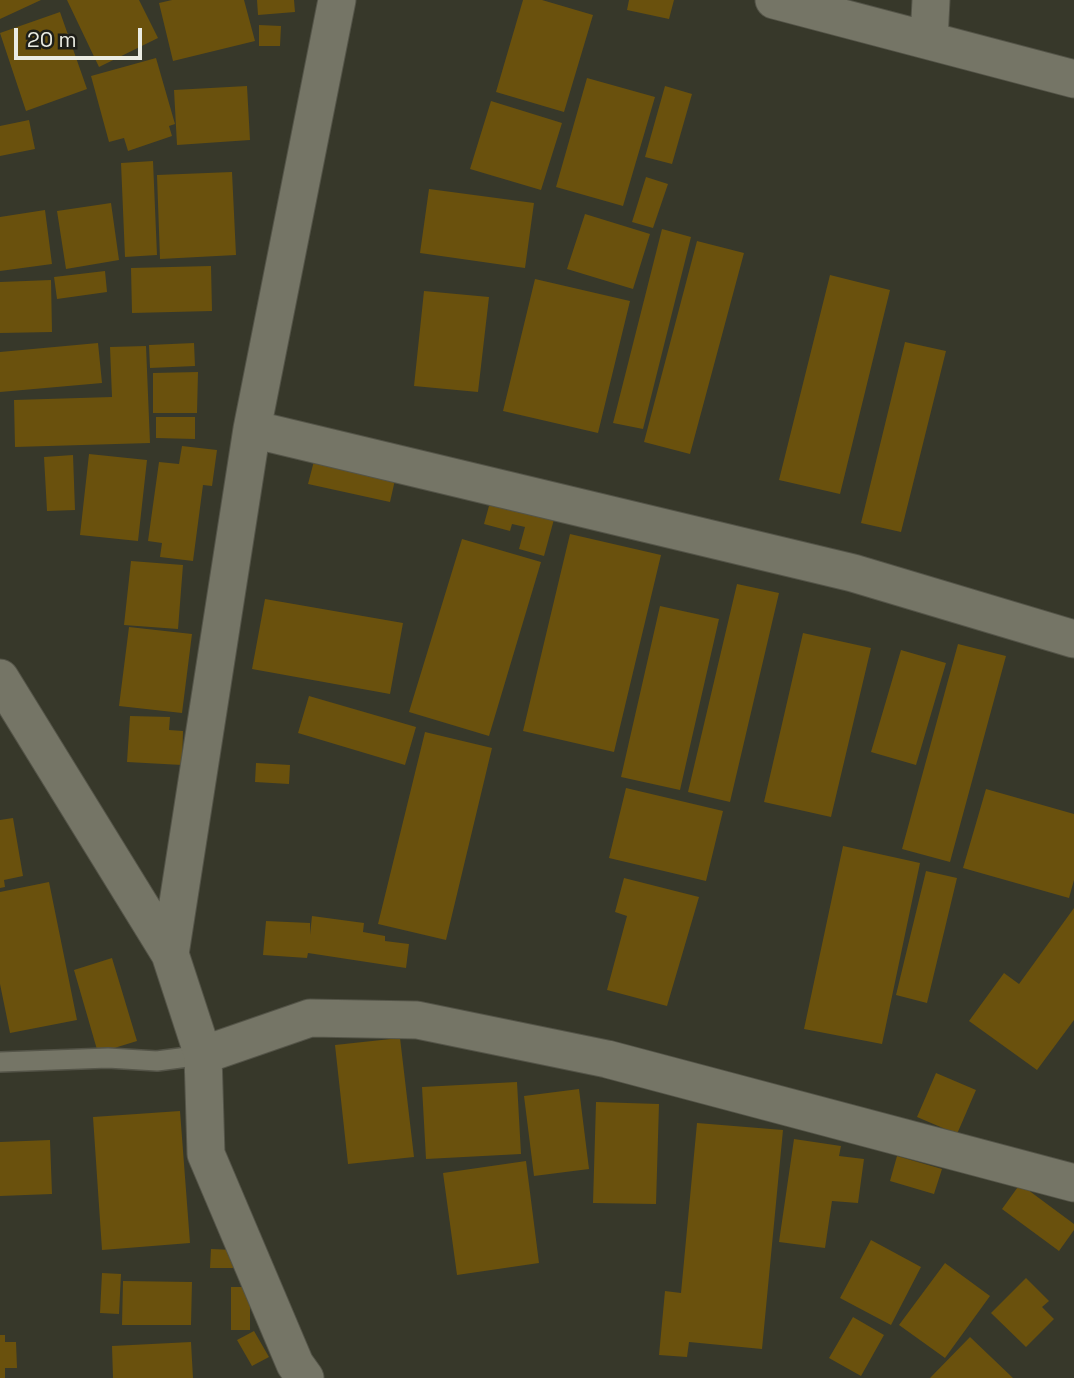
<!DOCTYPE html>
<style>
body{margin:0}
#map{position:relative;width:1074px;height:1378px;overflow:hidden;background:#37382a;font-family:"Space Grotesk",sans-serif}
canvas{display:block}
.scale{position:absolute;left:14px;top:28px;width:128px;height:32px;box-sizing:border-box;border:4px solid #ebece3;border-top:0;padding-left:9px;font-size:21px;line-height:24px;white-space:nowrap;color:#ebece3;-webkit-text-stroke:5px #1e1e18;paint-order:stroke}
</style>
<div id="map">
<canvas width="1074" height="1378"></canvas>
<div class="scale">20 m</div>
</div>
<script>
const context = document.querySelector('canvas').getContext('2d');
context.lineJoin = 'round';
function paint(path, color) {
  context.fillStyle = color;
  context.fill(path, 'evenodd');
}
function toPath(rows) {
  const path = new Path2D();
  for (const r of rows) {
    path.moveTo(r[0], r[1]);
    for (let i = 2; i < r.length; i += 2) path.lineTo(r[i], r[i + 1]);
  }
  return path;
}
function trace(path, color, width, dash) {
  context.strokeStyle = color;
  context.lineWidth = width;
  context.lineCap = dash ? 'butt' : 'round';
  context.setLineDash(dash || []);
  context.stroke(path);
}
const building = toPath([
 [0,0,41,0,0,19],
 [67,0,139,0,158,38,99,67],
 [172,0,244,0,255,41,173,61,159,3],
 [257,0,294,0,295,12,258,15],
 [523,0,542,0,593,15,564,112,496,92],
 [629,0,674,0,669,19,627,10],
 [60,12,87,89,26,111,0,33],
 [259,25,281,26,280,46,259,46],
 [156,58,175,124,169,126,172,136,128,151,124,138,109,142,91,76],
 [587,78,655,97,623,206,556,187],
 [247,86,250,140,177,145,174,90],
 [665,86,692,94,672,164,645,157],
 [491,101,562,123,541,190,470,169],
 [29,120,35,149,0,156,0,126],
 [153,161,157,255,125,257,121,163],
 [232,172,236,255,160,259,157,175],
 [646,177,668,184,653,228,632,222],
 [429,189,534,203,525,268,420,253],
 [111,203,119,260,66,269,57,211],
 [45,210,52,264,0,271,0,217],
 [585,214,650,234,633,289,567,269],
 [662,229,691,237,643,429,613,423],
 [697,241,744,253,690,454,644,442],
 [211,266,212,311,132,313,131,268],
 [105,271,107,292,57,299,54,277],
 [830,275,890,290,840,494,779,480],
 [535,279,630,301,598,433,503,411],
 [51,280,52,332,0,333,0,282],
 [424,291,489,297,478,392,414,386],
 [905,342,946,351,901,532,861,523],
 [98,343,102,383,0,392,0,352],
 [194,343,195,366,150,368,149,345],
 [146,346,150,443,15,447,14,400,112,397,110,347],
 [198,372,197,413,153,413,153,373],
 [156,417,195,417,195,439,156,438],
 [182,446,217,450,212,486,203,485,193,561,160,557,162,543,148,541,159,462,179,464],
 [89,454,147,460,138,541,80,535],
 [73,455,75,510,47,511,44,457],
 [314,461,395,480,390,502,308,484],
 [492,495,556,512,544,556,519,549,525,527,512,524,510,531,484,524],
 [570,534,661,555,614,752,523,731],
 [462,539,541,562,489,736,409,712],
 [131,561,183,565,178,629,124,625],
 [737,584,779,593,730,802,688,792],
 [265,599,403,623,390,694,252,669],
 [660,606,719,619,680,790,621,777],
 [129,627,192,634,182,713,119,706],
 [803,633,871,648,831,817,764,802],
 [958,644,1006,656,950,862,902,849],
 [901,650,946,663,916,765,871,752],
 [309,696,416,727,405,765,298,733],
 [130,716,170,717,169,730,183,731,182,765,127,762],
 [425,732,492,748,446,940,378,924],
 [256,763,290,765,289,784,255,782],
 [626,788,723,811,706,881,609,858],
 [986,789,1074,814,1074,880,1069,898,963,868],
 [13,818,23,876,4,880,5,887,0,888,0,820],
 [843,846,920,863,882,1044,804,1029],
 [926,871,957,878,927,1003,896,995],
 [624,878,699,897,667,1006,607,990,627,916,615,912],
 [49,882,77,1020,10,1033,0,984,0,892],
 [1074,908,1074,1020,1037,1070,969,1021,1004,973,1019,984],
 [312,916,364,923,363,932,385,936,385,941,409,944,406,968,308,953,307,958,263,955,266,921,310,923,310,935],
 [112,958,137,1041,98,1053,74,970],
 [400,1038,414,1157,348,1164,335,1045],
 [936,1073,976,1090,957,1134,917,1117],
 [517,1082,521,1154,426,1159,422,1087],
 [579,1089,589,1169,534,1176,524,1096],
 [596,1102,659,1104,656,1204,593,1203],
 [180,1111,190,1243,102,1250,93,1117],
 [697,1123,783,1130,762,1349,689,1342,687,1357,659,1355,665,1291,681,1293],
 [794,1139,841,1146,839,1156,864,1159,858,1203,832,1201,825,1248,779,1242],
 [50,1140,52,1194,0,1196,0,1142],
 [897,1156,942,1169,934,1194,890,1181],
 [526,1161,539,1263,457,1275,443,1173],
 [1020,1184,1074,1224,1074,1230,1059,1251,1002,1209],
 [871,1240,921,1267,891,1325,840,1298],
 [211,1249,235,1250,235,1268,210,1268],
 [945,1263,990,1296,945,1358,899,1325],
 [102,1273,121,1274,119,1314,100,1313],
 [1026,1278,1049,1301,1042,1307,1054,1319,1026,1347,991,1313],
 [123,1281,192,1282,191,1325,122,1325],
 [231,1287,250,1287,250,1330,231,1330],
 [853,1317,884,1335,861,1376,829,1358],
 [254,1331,269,1357,252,1366,237,1340],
 [0,1335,5,1335,5,1342,16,1342,17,1368,5,1368,5,1378,0,1378],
 [970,1337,1013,1378,930,1378],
 [191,1342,193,1378,113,1378,112,1346]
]);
const service = toPath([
 [0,1062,108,1058,157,1061,203,1055]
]);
const minor = toPath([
 [774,0,1074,79],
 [929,40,931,0],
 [252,429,853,573,1074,639],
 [0,678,170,954,203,1055,206,1154,295,1364,305,1378],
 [170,954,252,429,337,0],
 [203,1055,310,1018,417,1020,607,1059,1074,1183]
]);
paint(building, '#6a510d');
trace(service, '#545448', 22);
trace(minor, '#545448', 39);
trace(service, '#757566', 19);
trace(minor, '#757566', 37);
</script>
